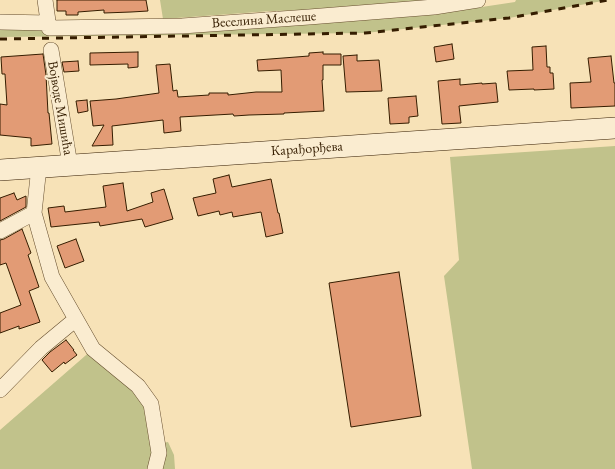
<!DOCTYPE html>
<meta charset="utf-8">
<style>
body{margin:0}
canvas{display:block;background:#f7e2b7}
</style>
<canvas width="615" height="469"></canvas>
<script>
const context = document.querySelector('canvas').getContext('2d');
context.lineJoin = 'round';
function paint(path, color) {
  context.fillStyle = color;
  context.fill(path, 'evenodd');
}
function toPath(rows) {
  const path = new Path2D();
  for (const r of rows) {
    path.moveTo(r[0], r[1]);
    for (let i = 2; i < r.length; i += 2) path.lineTo(r[i], r[i + 1]);
  }
  return path;
}
function trace(path, color, width, dash) {
  context.strokeStyle = color;
  context.lineWidth = width;
  context.lineCap = dash ? 'butt' : 'round';
  context.setLineDash(dash || []);
  context.stroke(path);
}
function drawText(font, color, halo, rows, align = 'center') {
  context.font = font + ' "EB Garamond",serif';
  context.lineWidth = 4;
  context.setLineDash([]);
  context.textBaseline = 'middle';
  context.strokeStyle = halo;
  context.fillStyle = color;
  for (const [text, x, y, turn = 0] of rows) {
    context.save();
    context.translate(x, y);
    context.rotate((+turn || 0) * Math.PI / 180);
    context.textAlign = isNaN(turn) ? turn : align;
    if (halo) context.strokeText(text, 0, 0);
    context.fillText(text, 0, 0);
    context.restore();
  }
}
const green = toPath([
 [160,0,426,0,424,2,364,9,271,11,163,19],
 [516,0,608,0,509,18,365,33,0,37,0,22,48,23,442,13,515,2],
 [615,146,615,469,472,469,444,276,459,260,450,157],
 [93,349,138,386,158,444,168,442,174,455,175,469,0,469,0,430]
]);
const building = toPath([
 [57,0,146,0,148,11,131,12,104,13,104,10,78,12,78,15,66,15,66,11,57,11,57,0],
 [452,44,454,59,436,62,434,47,452,44],
 [546,46,547,67,550,67,550,73,553,73,554,89,534,90,534,89,509,90,507,71,533,70,532,47,546,46],
 [138,52,138,67,128,68,128,64,90,65,90,53,138,52],
 [323,52,323,54,341,54,341,65,323,65,323,80,322,80,324,111,284,113,284,114,249,115,234,116,233,114,180,117,181,131,164,133,163,120,112,126,113,145,92,146,104,125,93,126,90,101,116,99,159,93,156,65,170,64,173,91,177,90,178,97,209,95,209,93,228,93,228,95,256,92,282,92,281,70,258,71,257,60,309,56,309,53,323,52],
 [43,54,46,75,48,113,49,113,52,144,31,146,31,138,0,135,0,104,7,105,5,74,2,74,1,57,43,54],
 [357,55,357,61,379,60,382,91,346,92,343,56,357,55],
 [611,56,614,83,615,83,615,106,571,108,570,83,591,82,588,58,611,56],
 [78,61,79,71,64,72,62,62,78,61],
 [460,79,460,85,482,83,482,84,496,83,498,102,459,106,461,123,442,124,438,81,460,79],
 [416,96,418,116,409,117,409,123,390,124,388,98,416,96],
 [87,100,88,111,78,113,76,101,87,100],
 [229,175,232,187,271,179,278,213,279,213,283,233,266,237,261,212,233,217,232,212,220,215,219,211,198,216,193,198,216,193,213,179,229,175],
 [123,183,127,211,153,202,151,193,164,189,173,219,145,227,142,219,100,226,99,222,51,227,48,208,64,206,65,212,106,207,103,186,123,183],
 [14,193,17,200,26,196,26,207,0,221,0,198,14,193],
 [22,229,31,253,28,255,39,287,29,291,40,322,19,329,19,326,0,333,0,313,21,305,6,263,0,265,0,240,4,239,22,229],
 [76,239,84,261,65,268,57,246,76,239],
 [399,272,421,416,351,427,329,283,399,272],
 [66,340,74,350,73,350,77,355,65,364,64,362,52,372,42,360,50,352,66,340]
]);
const street = toPath([
 [45,0,49,28,182,26,309,17,434,7,478,0],
 [0,22,48,23],
 [51,50,70,165],
 [39,167,34,213,52,277,93,349,138,386,151,404,159,453,155,469],
 [0,231,34,213],
 [0,390,41,348,76,319]
]);
const secondary = toPath([
 [0,170,615,128]
]);
const rail = toPath([
 [0,39,365,33,509,18,608,0]
]);
const streetNames = [
 ["Веселина Маслеше",264,20,-4],
 ["Војводе Мишића",60,108,80],
 ["Карађорђева",307,149,-4]
];
paint(green, '#c1c28b');
paint(building, '#e29b75');
trace(building, '#351d00', 1);
trace(street, '#664e2e', 16);
trace(secondary, '#351d00', 22);
trace(street, '#faecd0', 15);
trace(secondary, '#faecd0', 21);
trace(rail, '#351d00', 3, [7, 7]);
drawText('14px', '#351d00', '#faecd0', streetNames);
</script>
